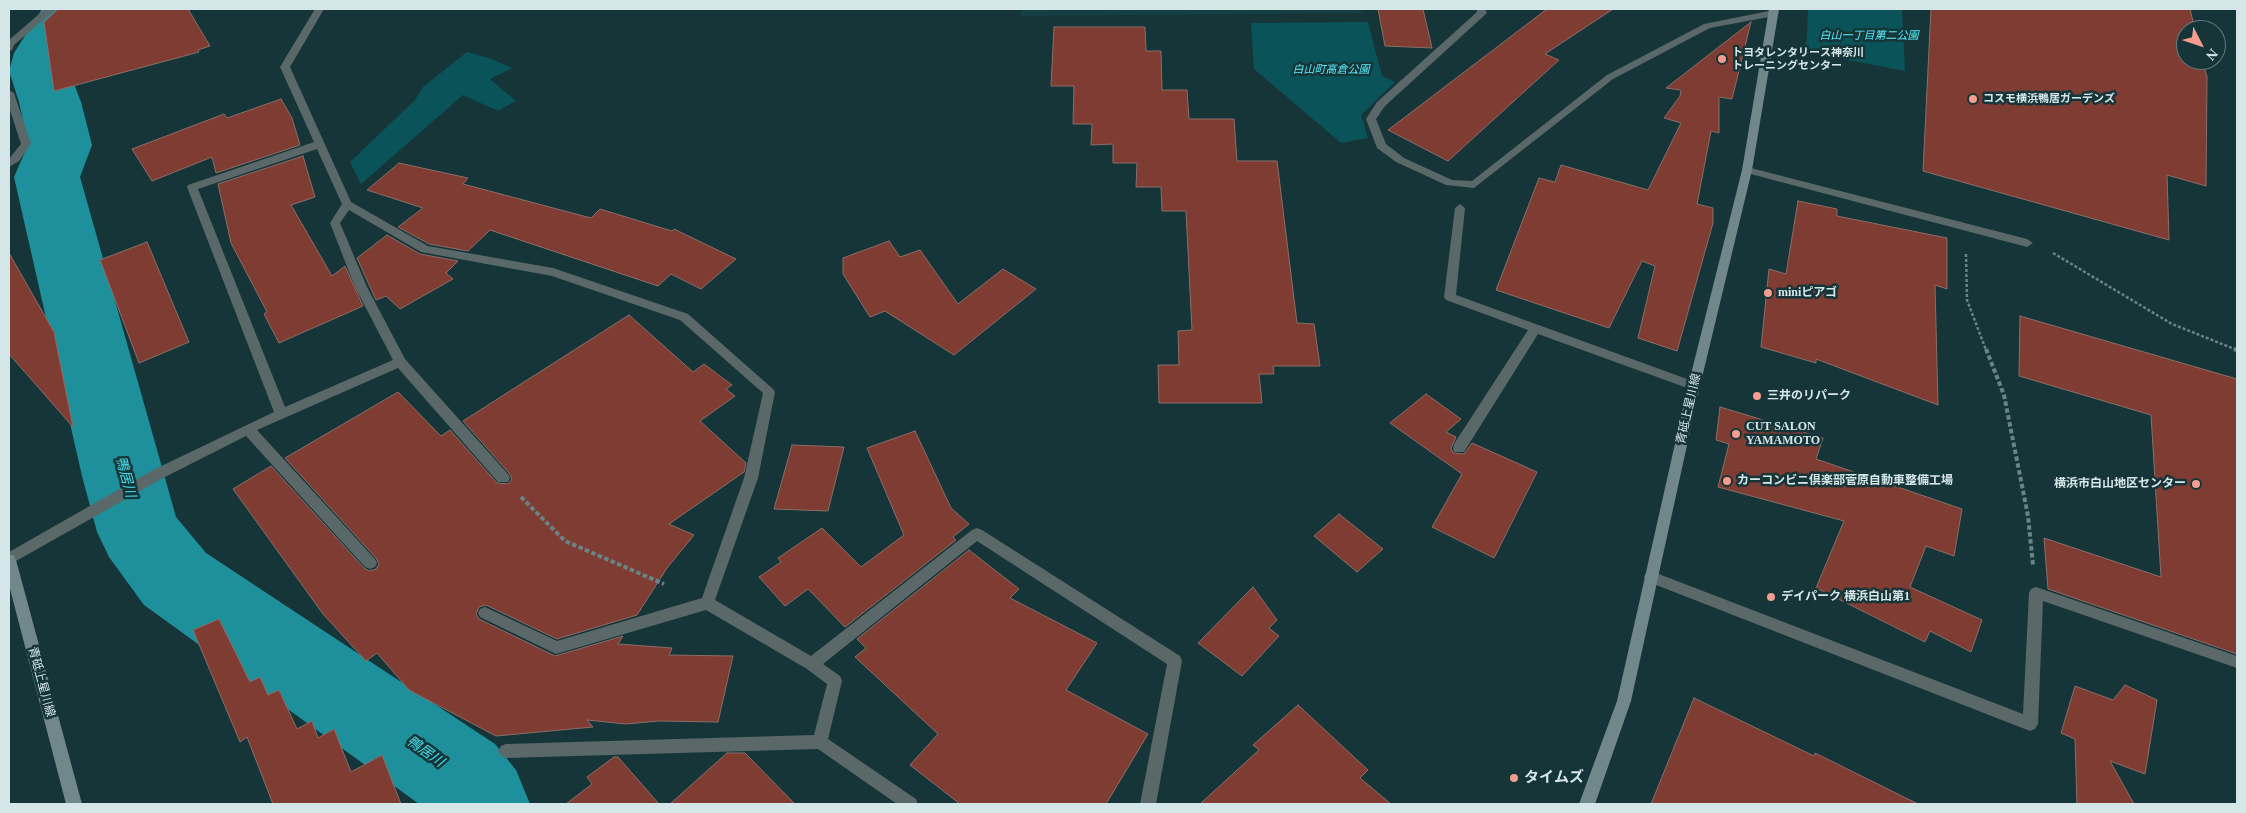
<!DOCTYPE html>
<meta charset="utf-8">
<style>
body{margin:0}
#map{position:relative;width:2246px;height:813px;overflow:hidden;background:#163538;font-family:"Times New Roman",serif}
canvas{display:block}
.frame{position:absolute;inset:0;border:10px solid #d5e6e8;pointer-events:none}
.north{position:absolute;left:2176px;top:20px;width:50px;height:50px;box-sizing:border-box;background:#163538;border:1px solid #627c7e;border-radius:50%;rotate:131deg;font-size:14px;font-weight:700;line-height:20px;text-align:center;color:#d5e6e8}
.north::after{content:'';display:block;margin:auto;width:18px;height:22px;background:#f59d8e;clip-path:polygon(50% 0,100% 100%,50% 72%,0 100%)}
</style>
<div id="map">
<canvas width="2246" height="813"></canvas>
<div class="frame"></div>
<div class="north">N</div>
</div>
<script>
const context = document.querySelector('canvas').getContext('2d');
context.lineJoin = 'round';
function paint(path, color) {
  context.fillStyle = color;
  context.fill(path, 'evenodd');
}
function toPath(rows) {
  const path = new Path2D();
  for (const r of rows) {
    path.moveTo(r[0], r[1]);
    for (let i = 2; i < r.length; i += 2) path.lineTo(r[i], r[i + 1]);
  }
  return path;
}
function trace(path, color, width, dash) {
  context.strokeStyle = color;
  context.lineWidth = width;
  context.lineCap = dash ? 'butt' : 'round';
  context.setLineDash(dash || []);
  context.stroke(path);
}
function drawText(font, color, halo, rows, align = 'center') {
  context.font = font + ' "Times New Roman","Noto Sans JP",serif';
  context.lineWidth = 5;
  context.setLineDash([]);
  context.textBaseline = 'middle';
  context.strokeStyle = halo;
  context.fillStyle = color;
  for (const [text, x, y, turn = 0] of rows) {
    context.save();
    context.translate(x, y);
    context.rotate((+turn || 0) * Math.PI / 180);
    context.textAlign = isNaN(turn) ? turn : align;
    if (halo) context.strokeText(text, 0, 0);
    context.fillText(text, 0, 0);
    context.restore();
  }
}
const built = toPath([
 [1020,9,1362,9,1364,13,1021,16]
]);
const green = toPath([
 [1808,9,1902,9,1905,71,1806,52],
 [1368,22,1382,76,1395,82,1361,115,1368,138,1341,143,1254,69,1251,23],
 [467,52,492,59,512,68,490,79,516,101,498,111,463,95,361,184,350,162,415,100,423,87]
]);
const river = toPath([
 [42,9,107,9,99,21,85,31,72,53,69,71,81,102,92,145,80,177,176,517,206,553,495,744,516,770,530,804,419,804,144,605,109,557,97,532,82,476,14,177,28,145,19,102,9,71,14,53,42,9]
]);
const building = toPath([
 [58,9,188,9,210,46,198,50,199,52,54,91,44,22,58,9],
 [1378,9,1423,9,1432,48,1385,46,1378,9],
 [1547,9,1613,9,1545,54,1559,60,1448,161,1388,130,1547,9],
 [1931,9,2190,9,2195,30,2186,30,2186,60,2202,60,2207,77,2206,186,2167,175,2169,240,1923,171,1931,9],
 [1751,22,1732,99,1719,97,1719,133,1711,131,1697,204,1713,208,1713,223,1677,351,1638,338,1655,266,1642,261,1609,328,1496,290,1539,178,1555,182,1561,165,1648,190,1681,123,1664,118,1680,96,1681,90,1666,88,1751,22],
 [1054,27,1145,27,1146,51,1161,51,1162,90,1187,90,1189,119,1234,119,1237,161,1277,161,1297,323,1314,324,1320,366,1273,366,1274,374,1259,374,1262,403,1159,403,1158,365,1179,365,1178,331,1192,330,1186,211,1162,211,1161,187,1136,187,1137,163,1113,163,1113,144,1091,145,1092,124,1073,124,1074,86,1051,86,1054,27],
 [281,99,292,118,300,145,216,173,212,157,152,181,132,149,224,114,227,118,281,99],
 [303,156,315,197,291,205,332,276,345,266,363,306,279,343,264,314,267,312,231,243,218,184,303,156],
 [399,163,468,178,463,184,591,218,600,209,672,231,674,229,736,259,701,289,671,274,658,286,490,230,468,251,429,244,398,227,423,208,367,190,399,163],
 [1798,201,1837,209,1837,216,1947,238,1947,289,1935,285,1938,405,1816,359,1816,363,1761,347,1769,269,1786,274,1798,201],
 [387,235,420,254,458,261,446,273,453,279,400,309,386,296,376,300,357,258,387,235],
 [889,241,900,257,920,250,958,304,1003,269,1036,289,954,355,885,311,870,317,843,274,843,258,889,241],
 [147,242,189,342,139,363,100,260,147,242],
 [9,253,54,332,73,427,9,354,9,253],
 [629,315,693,372,704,364,732,385,726,389,735,396,700,421,746,463,744,472,669,524,694,535,667,568,637,615,557,639,486,605,479,607,476,614,479,619,555,656,623,636,618,644,672,648,669,655,733,656,718,722,659,721,626,724,587,720,593,727,496,736,409,690,377,653,366,661,323,614,233,489,271,466,364,568,369,571,376,569,379,564,376,558,285,458,398,392,441,436,450,430,497,483,508,484,512,479,509,473,463,421,629,315],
 [2020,316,2237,379,2237,654,2048,589,2044,538,2161,577,2151,415,2019,376,2020,316],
 [1426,394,1461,419,1446,432,1456,437,1451,448,1453,453,1464,454,1472,443,1537,472,1494,558,1432,527,1462,474,1390,423,1426,394],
 [1720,407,1823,438,1816,459,1962,509,1954,556,1926,546,1910,587,1982,620,1971,652,1930,631,1925,642,1816,588,1844,521,1718,487,1729,444,1716,440,1720,407],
 [915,431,951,508,969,524,953,537,956,540,845,627,808,589,785,606,759,577,781,562,778,558,822,528,861,567,904,535,867,448,915,431],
 [792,445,844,447,828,511,774,509,792,445],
 [1339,514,1383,549,1357,572,1314,536,1339,514],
 [969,550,1019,589,1010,598,1097,643,1066,690,1148,734,1106,804,960,804,910,765,938,734,855,657,866,648,857,639,969,550],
 [1253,587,1277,620,1269,628,1279,636,1242,676,1198,643,1253,587],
 [219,619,250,682,260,677,268,695,279,690,297,729,312,721,318,738,334,729,351,772,382,755,401,804,273,804,247,737,240,742,193,630,219,619],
 [2125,685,2157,700,2145,774,2110,761,2134,804,2077,804,2075,739,2061,733,2075,686,2113,700,2125,685],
 [1694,698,1814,756,1815,753,1918,804,1651,804,1694,698],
 [1298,705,1368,770,1360,778,1391,804,1200,804,1259,750,1253,745,1298,705],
 [727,753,745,753,795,804,670,804,727,753],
 [614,757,618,757,659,804,566,804,592,784,587,777,614,757]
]);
const pathFar1 = toPath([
 [2053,253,2172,324,2237,350],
 [1966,254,1967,300,1986,350]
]);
const path = toPath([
 [1986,349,2004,395,2028,516,2033,565],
 [2234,349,2237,350],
 [521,497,565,541,664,584]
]);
const lane = toPath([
 [1460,204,1465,208,1456,295,1698,383,1700,386,1698,389,1690,389,1538,334,1464,452,1454,452,1453,448,1454,444,1528,330,1446,300,1444,297,1455,208,1460,204]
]);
const street = toPath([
 [45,9,56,9,14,45,12,50,9,51,9,40,45,9],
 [315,9,324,9,290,67,351,202,428,246,553,268,688,314,773,389,775,392,758,478,715,600,811,656,972,530,977,528,982,530,1180,656,1182,661,1156,804,1140,804,1167,664,977,541,823,664,840,676,842,681,828,739,916,799,918,804,897,804,818,749,506,758,501,756,498,751,501,746,506,744,814,735,827,684,807,669,706,610,556,654,480,617,478,613,480,609,485,607,557,641,702,598,744,478,763,393,680,320,552,276,421,252,349,210,340,223,367,287,405,359,508,474,510,478,508,482,498,482,398,368,257,430,375,559,377,563,375,567,370,569,365,567,246,436,163,478,9,565,9,552,153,470,274,412,187,187,188,185,314,142,280,67,315,9],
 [317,149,342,204,330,223,355,287,393,360,285,407,198,189,317,149],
 [1477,9,1485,9,1487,13,1385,106,1376,119,1386,144,1404,158,1452,180,1472,181,1607,75,1704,24,1774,10,1779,13,1774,16,1710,28,1613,79,1474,188,1446,185,1396,162,1377,148,1366,119,1377,102,1477,12,1477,9],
 [9,90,14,93,31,144,19,161,9,167,9,159,21,144,9,107,9,90],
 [1747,167,2027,239,2033,243,2027,247,1743,172,1742,170,1747,167],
 [1651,571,2023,714,2029,593,2031,589,2036,587,2237,656,2237,668,2043,601,2038,724,2035,729,2030,731,1646,581,1644,577,1646,573,1651,571]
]);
const secondary = toPath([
 [1769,9,1779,9,1752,170,1700,386,1631,701,1595,804,1579,804,1617,701,1688,386,1742,170,1769,9],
 [9,554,14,556,16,560,82,804,66,804,9,585,9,554]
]);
const markers = [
 [1722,59,5,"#f59d8e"],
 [1973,99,5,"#f59d8e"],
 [1768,293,5,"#f59d8e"],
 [1757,396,5,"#f59d8e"],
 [1736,434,5,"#f59d8e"],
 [1727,481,5,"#f59d8e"],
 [2196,484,5,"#f59d8e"],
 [1771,597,5,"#f59d8e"],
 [1514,778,5,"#f59d8e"]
];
const farParknames = [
 ["白山一丁目第二公園",1869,36],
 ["白山町高倉公園",1331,70]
];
const farPoinames = [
 ["トヨタレンタリース神奈川",1732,53],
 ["トレーニングセンター",1732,66],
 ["コスモ横浜鴨居ガーデンズ",1983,99]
];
const poiNames = [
 ["miniピアゴ",1778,293],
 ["三井のリパーク",1767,396],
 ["CUT SALON",1746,427],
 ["YAMAMOTO",1746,441],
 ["カーコンビニ倶楽部菅原自動車整備工場",1737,481],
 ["横浜市白山地区センター",2186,484,"right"],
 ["デイパーク 横浜白山第1",1781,597]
];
const streetNames = [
 ["青砥上星川線",1689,409,-77],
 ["青砥上星川線",41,682,75]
];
const waterNames = [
 ["鴨居川",125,477,75],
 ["鴨居川",425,752,35]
];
const nearPoinames = [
 ["タイムズ",1524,778]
];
paint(built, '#144044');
paint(green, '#0a5359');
paint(river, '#1e909b');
paint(building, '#7f3c32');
trace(building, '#8b6e69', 1);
trace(pathFar1, '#6a8386', 2.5, [3, 2]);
trace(path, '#6a8386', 4, [4.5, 2.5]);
paint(lane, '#5a6869');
paint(street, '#5a6869');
paint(secondary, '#718789');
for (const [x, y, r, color] of markers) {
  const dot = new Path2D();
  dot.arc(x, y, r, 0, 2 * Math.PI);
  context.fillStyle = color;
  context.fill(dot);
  trace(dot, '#163538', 2);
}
drawText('italic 11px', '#59eefc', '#163538', farParknames);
drawText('bold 11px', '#d5e6e8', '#163538', farPoinames, 'left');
drawText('bold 12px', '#d5e6e8', '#163538', poiNames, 'left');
drawText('12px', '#d5e6e8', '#163538', streetNames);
drawText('italic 14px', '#47e0ee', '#163538', waterNames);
drawText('bold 15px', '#d5e6e8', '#163538', nearPoinames, 'left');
</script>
